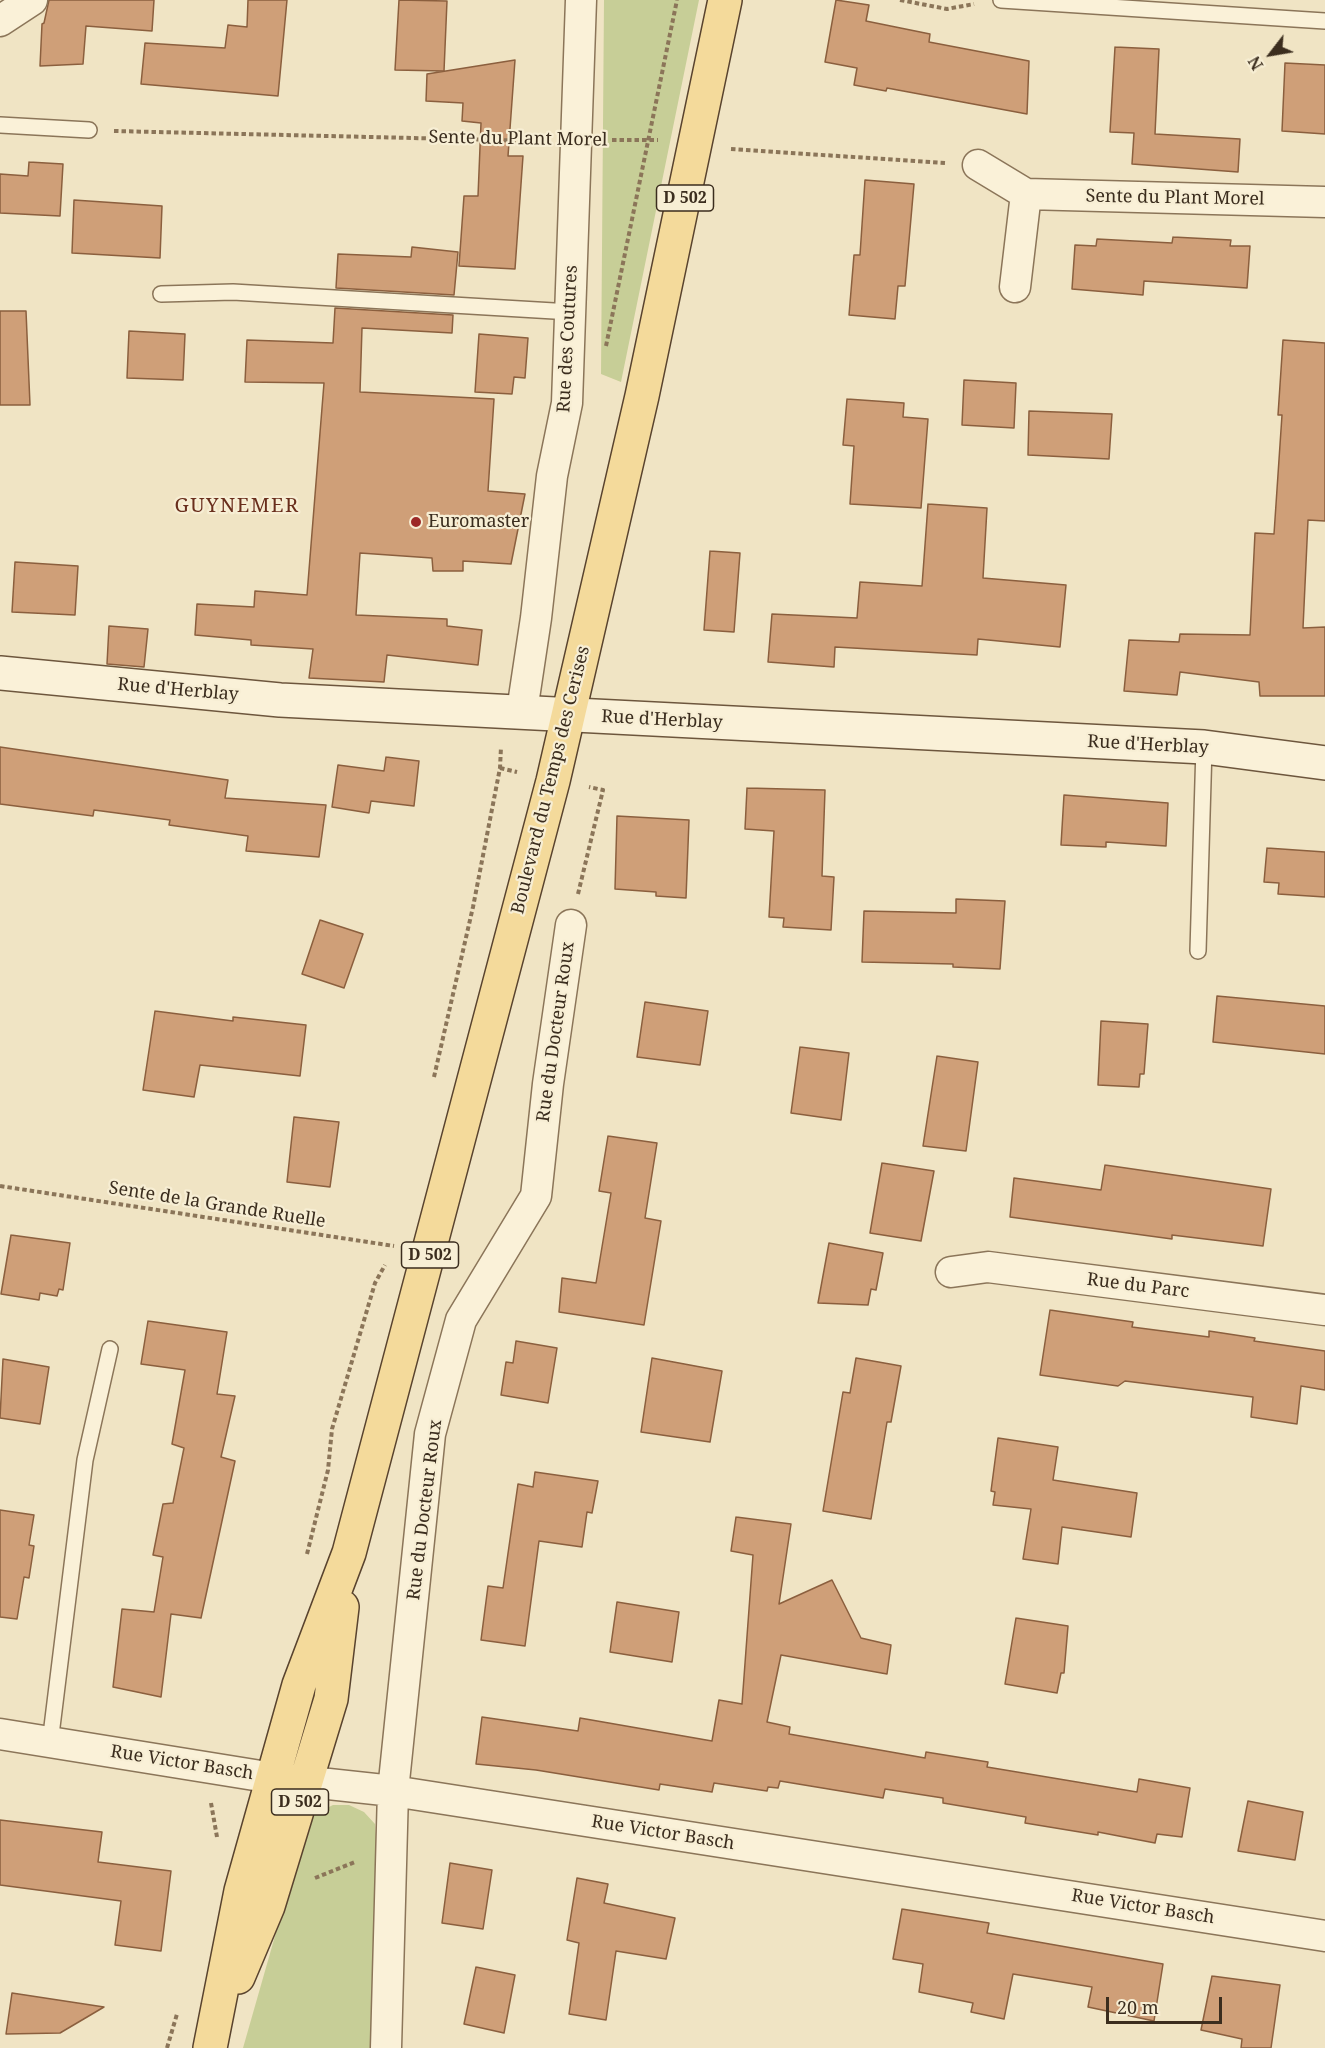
<!DOCTYPE html>
<style>
body{margin:0}
#map{position:relative;width:1325px;height:2048px;overflow:hidden;background:#f0e4c4;font-family:"Noto Serif",serif}
canvas{display:block}
.north{position:absolute;left:1241px;top:24px;width:60px;height:60px;-webkit-text-stroke:4px #f7eed4;paint-order:stroke;rotate:239deg;font-size:16px;font-weight:700;line-height:24px;text-align:center;color:#3b2d1e}
.north::after{content:'';display:block;margin:auto;width:21px;height:27px;background:#3b2d1e;clip-path:polygon(50% 0,100% 100%,50% 72%,0 100%)}
.scale{position:absolute;left:1106px;top:1997px;width:116px;height:27px;box-sizing:border-box;border:3px solid #3b2d1e;border-top:0;padding-left:8px;font-size:18px;line-height:21px;white-space:nowrap;color:#3b2d1e;-webkit-text-stroke:4px #f7eed4;paint-order:stroke}
</style>
<div id="map">
<canvas width="1325" height="2048"></canvas>
<div class="north">N</div>
<div class="scale">20 m</div>
</div>
<script>
const context = document.querySelector('canvas').getContext('2d');
context.lineJoin = 'round';
function paint(path, color) {
  context.fillStyle = color;
  context.fill(path, 'evenodd');
}
function toPath(rows) {
  const path = new Path2D();
  for (const r of rows) {
    path.moveTo(r[0], r[1]);
    for (let i = 2; i < r.length; i += 2) path.lineTo(r[i], r[i + 1]);
  }
  return path;
}
function trace(path, color, width, dash) {
  context.strokeStyle = color;
  context.lineWidth = width;
  context.lineCap = dash ? 'butt' : 'round';
  context.setLineDash(dash || []);
  context.stroke(path);
}
function drawText(font, color, halo, rows, align = 'center') {
  context.font = font + ' "Noto Serif",serif';
  context.lineWidth = 4.5;
  context.setLineDash([]);
  context.textBaseline = 'middle';
  context.strokeStyle = halo;
  context.fillStyle = color;
  for (const [text, x, y, turn = 0] of rows) {
    context.save();
    context.translate(x, y);
    context.rotate((+turn || 0) * Math.PI / 180);
    context.textAlign = isNaN(turn) ? turn : align;
    if (halo) context.strokeText(text, 0, 0);
    context.fillText(text, 0, 0);
    context.restore();
  }
}
const green = toPath([
 [604,0,699,0,621,382,601,374],
 [333,1805,349,1805,364,1812,375,1824,378,1864,372,2048,243,2048,307,1824,317,1813]
]);
const building = toPath([
 [49,0,154,0,152,31,86,26,83,64,40,66,42,24,44,23,49,0],
 [248,0,287,0,278,96,141,84,145,43,225,48,228,25,247,27,248,0],
 [399,0,447,1,444,71,395,70,399,0],
 [836,0,869,5,866,21,930,34,929,42,1029,61,1027,114,887,88,886,91,854,85,857,68,825,62,836,0],
 [1115,47,1159,49,1155,134,1240,139,1238,172,1132,164,1134,133,1110,132,1115,47],
 [515,60,508,156,523,156,515,269,459,266,464,196,478,196,481,123,462,121,463,103,426,101,427,74,515,60],
 [1285,63,1325,65,1325,134,1282,131,1285,63],
 [29,162,63,164,60,216,0,213,0,174,28,176,29,162],
 [865,180,914,184,905,286,898,286,895,319,849,315,854,255,860,255,865,180],
 [74,200,162,206,160,258,72,253,74,200],
 [1173,237,1231,240,1230,246,1250,246,1247,288,1144,281,1143,295,1072,289,1075,245,1096,246,1097,239,1172,243,1173,237],
 [412,247,458,252,454,295,336,288,338,254,411,257,412,247],
 [335,308,453,315,452,333,362,328,360,392,494,399,488,491,525,494,511,564,463,561,463,571,433,571,432,558,360,553,356,615,447,619,447,626,482,630,478,665,387,655,384,682,309,678,313,649,251,645,251,640,195,635,197,604,254,607,255,591,307,595,324,383,245,382,247,340,333,343,335,308],
 [0,311,26,311,30,405,0,405,0,311],
 [129,331,185,334,183,380,127,378,129,331],
 [479,334,528,338,525,378,514,377,512,394,475,392,479,334],
 [1283,340,1325,343,1325,521,1308,520,1303,628,1325,627,1325,696,1260,696,1259,682,1180,672,1177,695,1124,691,1129,640,1179,642,1180,634,1250,635,1255,533,1274,534,1282,415,1278,415,1283,340],
 [964,380,1016,383,1014,428,962,425,964,380],
 [847,399,904,403,903,417,928,419,921,508,850,504,854,446,843,445,847,399],
 [1029,411,1112,414,1109,459,1028,455,1029,411],
 [928,504,987,508,983,578,1066,585,1060,647,978,639,977,655,835,647,834,667,768,662,772,614,857,618,860,582,922,586,928,504],
 [710,551,740,553,734,632,704,630,710,551],
 [15,562,78,566,75,615,12,612,15,562],
 [109,626,148,629,144,667,107,664,109,626],
 [0,747,228,780,225,798,326,805,319,857,246,851,248,836,169,825,170,820,94,810,93,816,0,804,0,747],
 [386,757,419,761,414,806,371,801,369,813,332,807,338,765,384,771,386,757],
 [747,788,825,790,822,876,834,877,831,930,783,927,784,918,769,917,774,831,745,829,747,788],
 [1064,795,1168,803,1166,846,1106,842,1106,847,1061,845,1064,795],
 [617,816,689,820,686,898,656,896,656,892,615,889,617,816],
 [1267,848,1325,852,1325,897,1278,894,1279,883,1264,882,1267,848],
 [956,899,1005,901,1000,969,953,967,953,964,862,962,864,911,956,913,956,899],
 [320,920,363,934,344,988,302,974,320,920],
 [1217,996,1325,1006,1325,1054,1213,1042,1217,996],
 [645,1002,708,1011,700,1065,637,1057,645,1002],
 [155,1011,233,1021,233,1017,306,1025,300,1076,200,1065,194,1097,143,1090,155,1011],
 [1101,1021,1148,1024,1144,1074,1140,1074,1139,1087,1098,1085,1101,1021],
 [800,1047,849,1053,841,1120,791,1113,800,1047],
 [937,1056,978,1062,966,1151,923,1146,937,1056],
 [294,1117,339,1122,330,1187,287,1182,294,1117],
 [608,1136,657,1143,645,1218,661,1221,644,1325,559,1312,562,1278,596,1283,611,1193,599,1191,608,1136],
 [882,1163,934,1171,921,1241,870,1233,882,1163],
 [1105,1165,1271,1189,1263,1246,1172,1235,1172,1239,1010,1217,1014,1178,1101,1190,1105,1165],
 [11,1235,70,1243,63,1290,59,1289,57,1296,40,1293,39,1300,1,1294,11,1235],
 [829,1243,883,1253,876,1290,871,1289,868,1305,818,1303,829,1243],
 [1050,1310,1133,1322,1132,1327,1209,1337,1209,1331,1255,1338,1254,1341,1325,1351,1325,1390,1301,1386,1297,1424,1251,1417,1253,1397,1125,1381,1118,1386,1040,1375,1050,1310],
 [148,1321,227,1332,217,1394,235,1396,221,1457,235,1461,201,1618,171,1614,161,1697,113,1687,122,1609,154,1612,163,1557,153,1555,163,1504,173,1503,184,1448,172,1444,185,1370,141,1364,148,1321],
 [516,1341,557,1348,548,1403,501,1395,506,1362,513,1363,516,1341],
 [652,1358,722,1371,710,1442,641,1432,652,1358],
 [856,1358,901,1366,891,1422,887,1422,871,1519,823,1511,843,1392,850,1393,856,1358],
 [3,1359,49,1367,40,1424,0,1418,3,1359],
 [998,1438,1058,1447,1053,1480,1137,1493,1131,1537,1062,1527,1058,1564,1023,1559,1031,1509,993,1505,995,1492,991,1491,998,1438],
 [535,1472,598,1481,592,1513,587,1512,582,1547,539,1541,525,1646,481,1640,488,1586,503,1588,518,1484,533,1487,535,1472],
 [0,1510,34,1515,29,1545,34,1546,29,1578,24,1577,17,1619,0,1617,0,1510],
 [736,1517,791,1524,779,1604,832,1580,861,1638,891,1645,887,1674,781,1655,767,1722,790,1727,789,1734,925,1758,926,1752,988,1762,987,1767,1137,1792,1139,1779,1190,1788,1182,1837,1157,1834,1155,1843,1098,1832,1098,1835,1025,1823,1026,1817,943,1803,943,1798,885,1789,883,1798,780,1781,778,1788,768,1787,767,1791,714,1783,712,1792,660,1784,659,1790,536,1770,476,1764,482,1717,578,1731,580,1718,712,1741,719,1700,742,1704,753,1555,731,1551,736,1517],
 [617,1602,679,1612,672,1662,610,1652,617,1602],
 [1016,1618,1068,1626,1064,1673,1061,1673,1057,1693,1005,1684,1016,1618],
 [1248,1801,1303,1812,1295,1860,1238,1851,1248,1801],
 [0,1820,102,1832,98,1862,171,1871,161,1951,115,1945,121,1901,0,1885,0,1820],
 [450,1863,492,1870,483,1929,442,1923,450,1863],
 [577,1878,608,1884,604,1903,675,1918,666,1959,616,1951,606,2020,569,2014,579,1943,567,1940,577,1878],
 [902,1909,989,1923,987,1933,1163,1964,1154,2021,1088,2007,1092,1987,1013,1974,1004,2019,971,2012,973,2003,919,1992,923,1964,893,1959,902,1909],
 [476,1967,515,1975,504,2033,464,2024,476,1967],
 [1212,1976,1280,1985,1271,2048,1241,2048,1242,2039,1201,2030,1212,1976],
 [12,1993,104,2007,60,2033,6,2034,12,1993]
]);
const path = toPath([
 [900,0,947,9,974,4],
 [114,131,541,141],
 [612,140,658,140],
 [731,149,945,163],
 [606,346,677,0],
 [500,768,517,772],
 [578,894,603,790,589,787],
 [434,1077,473,907,500,768,501,747],
 [0,1186,394,1246],
 [307,1554,328,1470,332,1429,375,1283,385,1265],
 [211,1803,217,1837],
 [315,1878,355,1862],
 [167,2048,177,2014]
]);
const lane = toPath([
 [1001,0,1325,21],
 [0,125,89,130],
 [161,294,233,292,571,312],
 [1198,951,1204,747],
 [50,1743,85,1460,110,1349]
]);
const street = toPath([
 [0,21,32,0],
 [978,165,1026,194],
 [1015,287,1026,194,1325,202],
 [522,711,536,618,552,476,567,403,581,0],
 [951,1272,988,1267,1325,1310],
 [0,1734,273,1778,393,1791,1325,1936],
 [386,2048,393,1791,430,1434,461,1320,536,1196,548,1084,571,925]
]);
const secondary = toPath([
 [0,673,280,700,1204,747,1325,763]
]);
const primary = toPath([
 [238,1977,268,1906,331,1699,342,1607],
 [210,2048,241,1891,299,1685,349,1553,553,781,642,396,725,0]
]);
const markers = [
 [416,522,6,"#9c2927"]
];
const shields = [
 [685,198,57],
 [430,1255,57],
 [300,1802,57]
];
const shieldNames = [
 ["D 502",685,198],
 ["D 502",430,1255],
 ["D 502",300,1802]
];
const streetNames = [
 ["Sente du Plant Morel",518,139,1],
 ["Sente du Plant Morel",1175,198,1],
 ["Rue des Coutures",568,339,-87],
 ["Rue d'Herblay",178,690,5],
 ["Rue d'Herblay",662,720,3],
 ["Rue d'Herblay",1148,745,3],
 ["Boulevard du Temps des Cerises",551,780,-76],
 ["Rue du Docteur Roux",556,1032,-82],
 ["Sente de la Grande Ruelle",217,1205,9],
 ["Rue du Parc",1138,1286,7],
 ["Rue du Docteur Roux",425,1510,-83],
 ["Rue Victor Basch",182,1763,9],
 ["Rue Victor Basch",663,1833,9],
 ["Rue Victor Basch",1143,1907,9]
];
const poiNames = [
 ["Euromaster",428,522]
];
const neighbourhoodNames = [
 ["GUYNEMER",237,506]
];
paint(green, '#c7ce97');
paint(building, '#cf9f78');
trace(building, '#8b5f3e', 1.5);
trace(lane, '#8b7559', 18);
trace(street, '#8b7559', 33);
trace(secondary, '#6d563d', 36);
trace(primary, '#59432e', 36);
trace(path, '#8b7559', 4, [4.5, 3]);
trace(lane, '#faf1d8', 15);
trace(street, '#faf1d8', 30);
trace(secondary, '#faf1d8', 33);
trace(primary, '#f4da9b', 33);
for (const [x, y, r, color] of markers) {
  const dot = new Path2D();
  dot.arc(x, y, r, 0, 2 * Math.PI);
  context.fillStyle = color;
  context.fill(dot);
  trace(dot, '#f7eed4', 2);
}
for (const [x, y, w] of shields) {
  const box = new Path2D();
  box.roundRect(x - w / 2, y - 13, w, 26, 4.5);
  context.fillStyle = '#f7eed4';
  context.fill(box);
  trace(box, '#3b2d1e', 1.5);
}
drawText('bold 16px', '#3b2d1e', null, shieldNames);
drawText('18px', '#3b2d1e', '#f7eed4', streetNames);
drawText('18px', '#3b2d1e', '#f7eed4', poiNames, 'left');
context.letterSpacing = '1.5px';
drawText('20px', '#692e1c', '#f7eed4', neighbourhoodNames);
context.letterSpacing = '0px';
</script>
